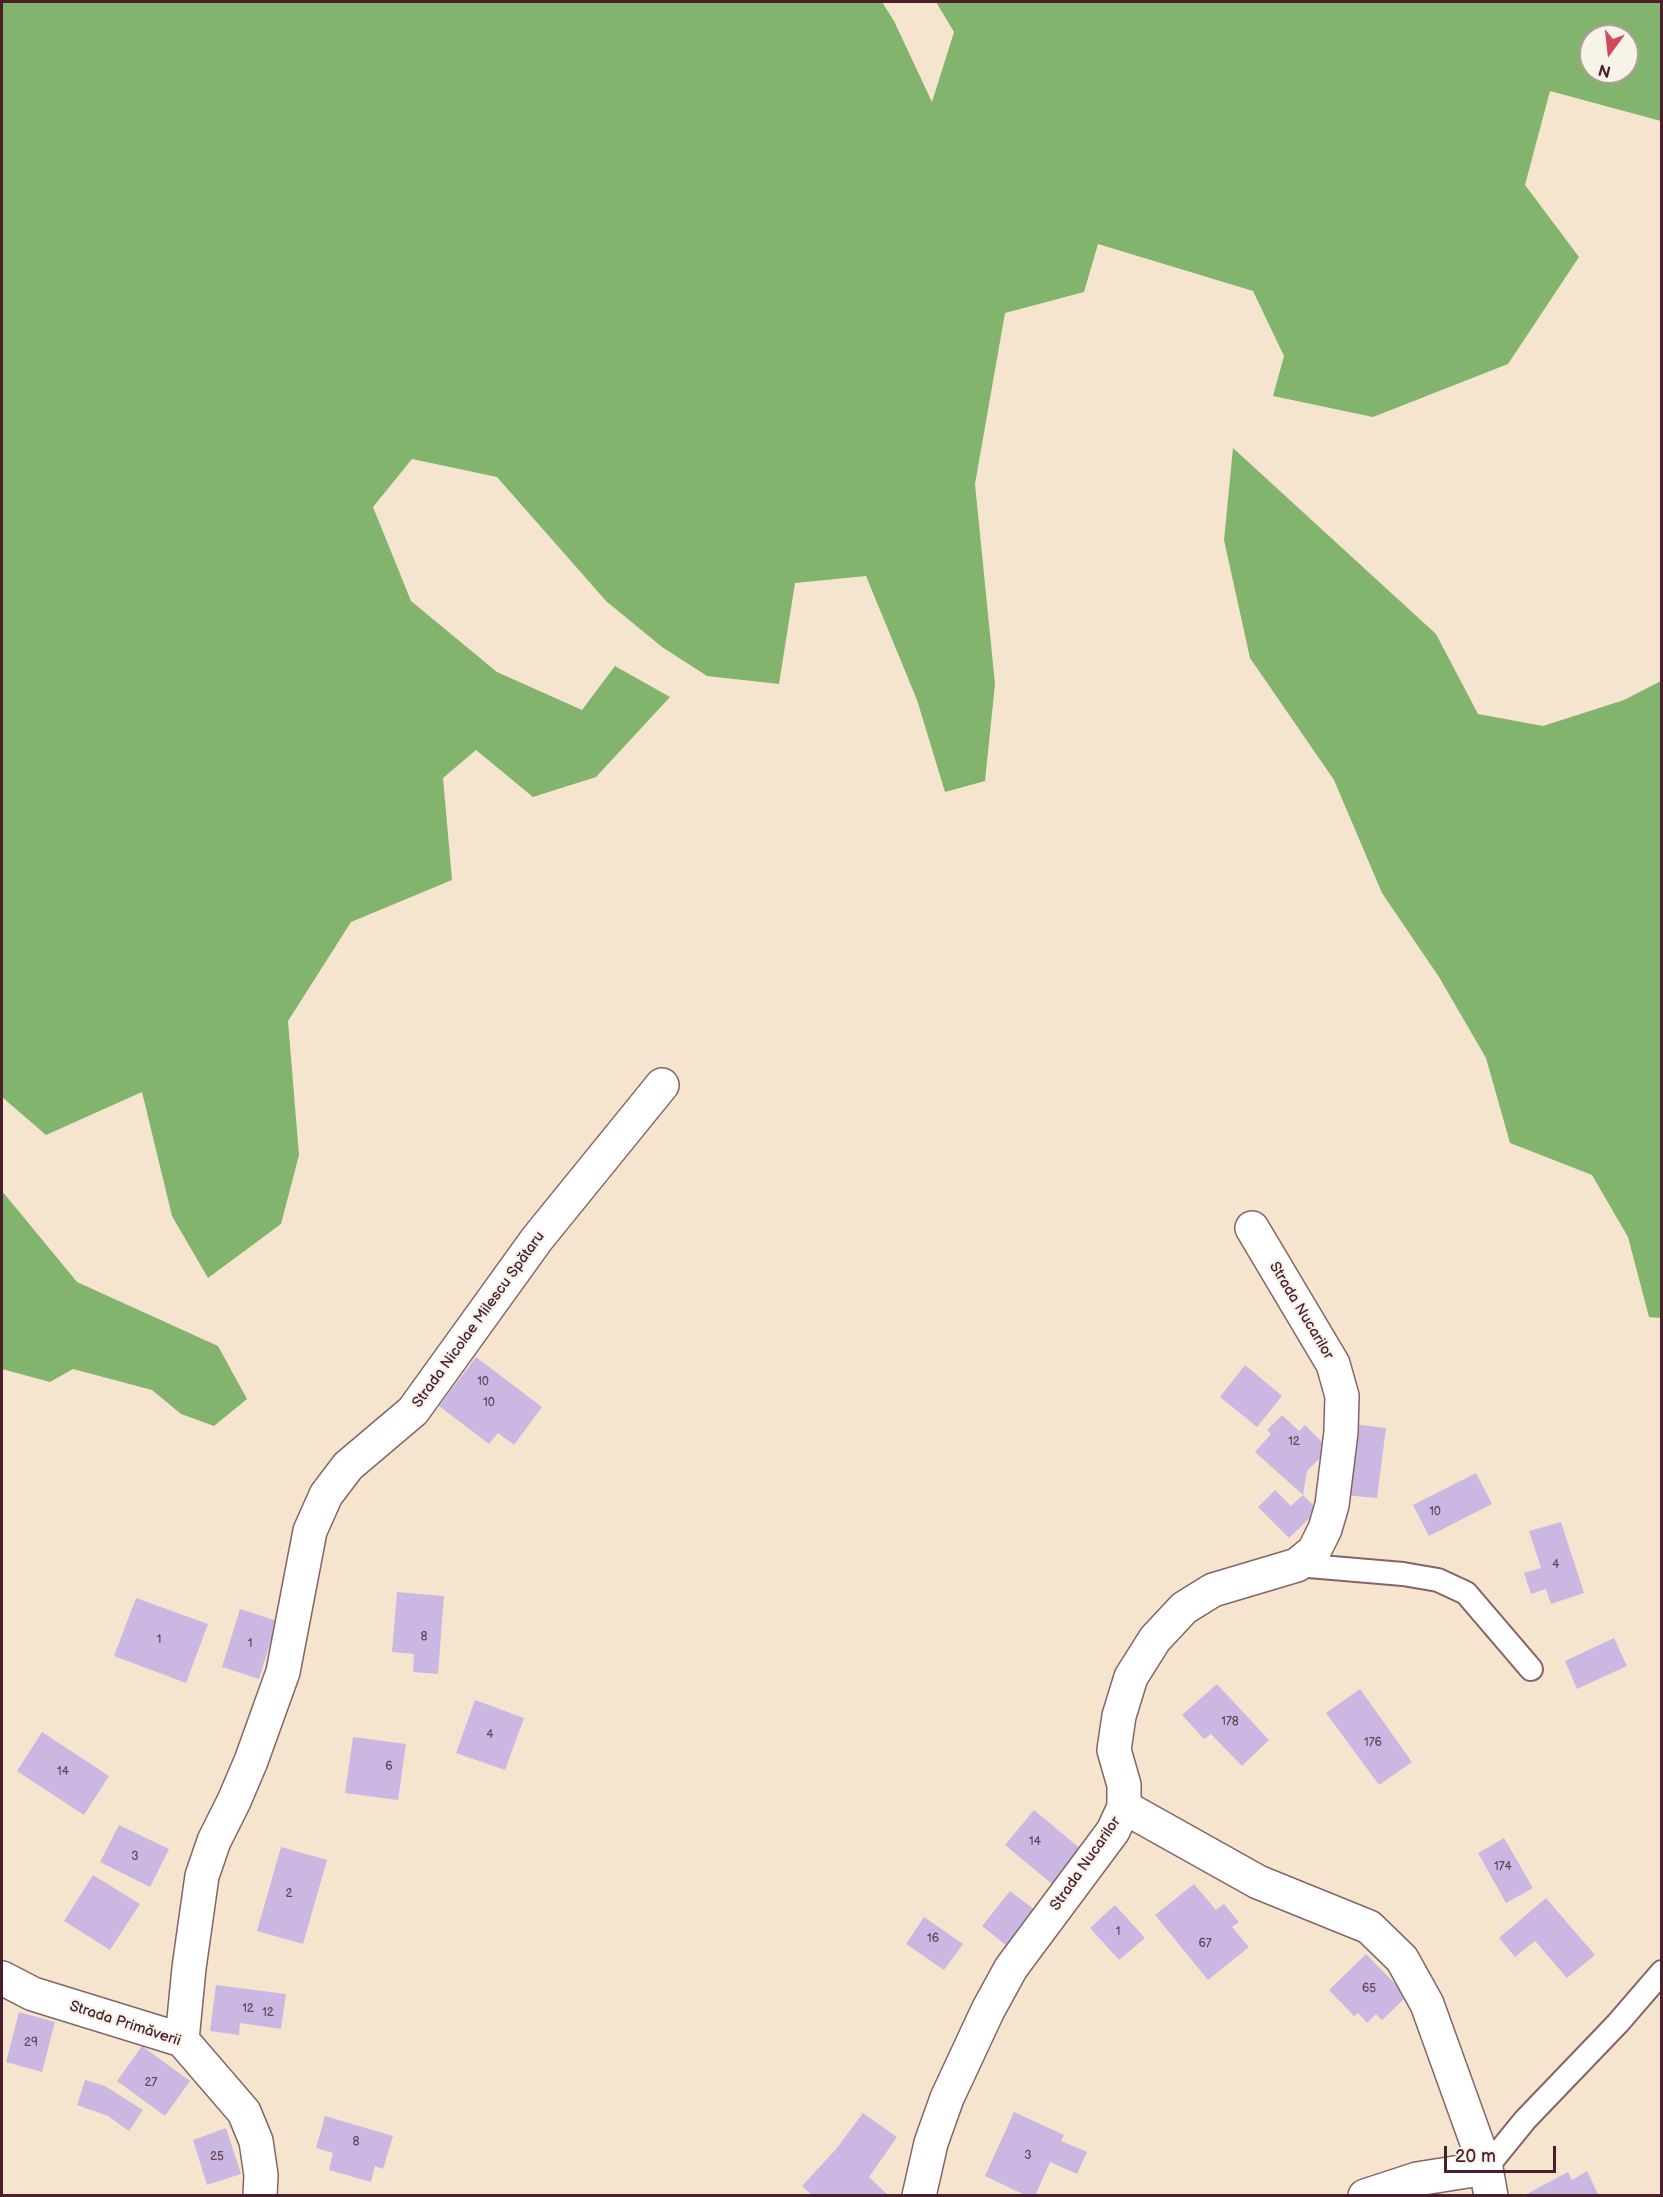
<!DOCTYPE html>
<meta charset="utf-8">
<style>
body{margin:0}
#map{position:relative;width:1663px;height:2197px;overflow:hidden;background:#f5e5cf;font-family:"Balsamiq Sans",sans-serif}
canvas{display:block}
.frame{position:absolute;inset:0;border:3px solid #4a1f2b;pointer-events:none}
.north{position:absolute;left:1579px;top:24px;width:60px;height:60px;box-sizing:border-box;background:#f7f3e8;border:2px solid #b29e9c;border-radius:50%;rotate:195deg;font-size:16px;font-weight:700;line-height:24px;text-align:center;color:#4a1f2b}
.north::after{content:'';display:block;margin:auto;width:21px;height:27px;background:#d1495b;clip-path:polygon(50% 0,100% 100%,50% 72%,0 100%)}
.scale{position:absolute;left:1444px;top:2146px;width:112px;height:27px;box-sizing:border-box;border:3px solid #4a1f2b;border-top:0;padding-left:8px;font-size:18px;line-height:21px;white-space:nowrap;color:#4a1f2b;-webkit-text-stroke:4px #f7f3e8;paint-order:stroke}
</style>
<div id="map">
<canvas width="1663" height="2197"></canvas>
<div class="frame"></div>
<div class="north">N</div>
<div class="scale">20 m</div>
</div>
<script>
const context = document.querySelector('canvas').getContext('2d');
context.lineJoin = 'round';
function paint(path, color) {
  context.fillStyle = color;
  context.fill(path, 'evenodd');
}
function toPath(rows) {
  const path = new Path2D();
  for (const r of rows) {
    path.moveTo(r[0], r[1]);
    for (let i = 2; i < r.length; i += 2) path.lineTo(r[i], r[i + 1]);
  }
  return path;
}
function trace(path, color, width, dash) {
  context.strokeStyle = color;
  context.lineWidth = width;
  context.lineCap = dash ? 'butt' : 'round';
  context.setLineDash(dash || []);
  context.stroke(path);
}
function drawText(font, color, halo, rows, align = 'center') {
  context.font = font + ' "Balsamiq Sans",sans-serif';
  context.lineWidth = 4.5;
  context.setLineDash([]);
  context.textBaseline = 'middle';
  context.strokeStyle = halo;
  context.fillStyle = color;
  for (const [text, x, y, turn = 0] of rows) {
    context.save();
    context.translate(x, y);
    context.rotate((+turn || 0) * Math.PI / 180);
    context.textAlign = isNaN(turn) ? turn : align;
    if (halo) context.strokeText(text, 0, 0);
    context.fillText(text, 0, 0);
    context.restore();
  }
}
const forest = toPath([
 [2,2,882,2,894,21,932,102,954,32,936,2,1661,2,1661,121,1550,91,1525,185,1579,257,1508,364,1373,417,1273,396,1284,356,1253,291,1098,244,1084,292,1005,313,975,484,995,684,985,781,945,792,917,700,866,576,795,583,779,684,707,676,662,647,606,601,497,477,412,459,373,507,411,601,497,672,582,710,615,666,670,697,596,777,533,797,476,750,443,778,452,880,351,922,288,1021,299,1155,281,1224,208,1278,172,1216,142,1092,46,1135,2,1097],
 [1591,36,1627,36,1627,72,1591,72],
 [1233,448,1436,634,1478,714,1543,726,1624,700,1661,681,1661,1318,1649,1317,1628,1237,1592,1175,1510,1143,1486,1058,1439,977,1382,893,1334,780,1250,658,1224,540],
 [2,1191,77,1282,218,1346,247,1399,214,1426,181,1414,152,1390,73,1369,50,1382,2,1369]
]);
const building = toPath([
 [476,1357,542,1407,514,1445,498,1433,489,1444,439,1406],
 [1245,1365,1282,1396,1257,1427,1220,1397],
 [1282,1415,1299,1431,1305,1425,1329,1449,1307,1471,1303,1495,1318,1510,1289,1538,1258,1507,1275,1490,1291,1506,1303,1495,1255,1452,1271,1434,1267,1430],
 [1352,1424,1386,1428,1377,1498,1343,1495],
 [1476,1473,1492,1504,1429,1536,1413,1505],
 [1561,1522,1584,1593,1551,1604,1546,1589,1531,1594,1524,1573,1541,1568,1529,1531],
 [397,1592,444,1596,438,1674,413,1672,414,1654,392,1652],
 [136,1598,208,1624,186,1683,114,1656],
 [240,1609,277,1621,259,1679,222,1667],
 [1614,1638,1627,1666,1577,1689,1565,1661],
 [1217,1684,1269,1740,1242,1766,1211,1734,1204,1739,1182,1715],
 [1360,1689,1412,1762,1379,1785,1326,1713],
 [475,1700,524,1718,505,1770,456,1753],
 [42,1732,109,1776,84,1815,17,1771],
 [353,1737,406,1744,398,1800,345,1793],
 [1034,1810,1081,1849,1052,1884,1005,1845],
 [119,1825,169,1849,150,1887,100,1862],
 [1504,1838,1533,1888,1506,1903,1478,1853],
 [281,1847,327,1860,303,1944,257,1931],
 [93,1875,140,1904,110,1950,64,1921],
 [1194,1884,1216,1910,1224,1904,1239,1922,1232,1927,1249,1947,1208,1980,1155,1915],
 [1010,1891,1035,1910,1007,1946,982,1926],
 [1546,1898,1595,1955,1567,1978,1535,1941,1515,1957,1499,1938],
 [1115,1905,1145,1938,1119,1960,1090,1928],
 [924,1917,963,1944,944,1970,906,1944],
 [1366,1954,1407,1996,1382,2020,1376,2014,1367,2023,1358,2013,1354,2016,1329,1990],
 [216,1985,286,1994,281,2029,240,2023,239,2035,210,2031],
 [19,2012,55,2022,42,2072,6,2062],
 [142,2046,190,2081,165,2116,117,2081],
 [85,2080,105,2086,143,2110,129,2131,108,2116,77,2105],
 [1014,2112,1064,2135,1061,2141,1087,2152,1077,2174,1050,2162,1035,2196,1027,2196,985,2176],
 [863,2113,897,2137,869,2177,889,2196,813,2196,802,2186,837,2148],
 [325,2116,393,2136,383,2169,375,2166,371,2182,329,2170,333,2153,316,2148],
 [226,2128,241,2174,207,2185,193,2140],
 [1587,2171,1599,2196,1523,2196,1568,2172,1572,2180]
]);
const lane = toPath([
 [1297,1565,1403,1574,1438,1580,1466,1593,1531,1669],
 [1486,2168,1525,2120,1618,2023,1662,1972]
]);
const street = toPath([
 [1124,1807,1258,1882,1369,1927,1402,1959,1427,2004,1486,2168,1491,2196],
 [2,1978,33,1994,182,2040,244,2112,256,2141,261,2175,260,2196],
 [182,2040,189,1968,202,1876,214,1841,234,1801,251,1761,283,1672,310,1531,326,1495,348,1466,413,1411,537,1239,662,1085],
 [919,2196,931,2143,947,2098,988,2010,1011,1968,1113,1831,1124,1807,1124,1785,1114,1750,1119,1716,1131,1677,1155,1639,1184,1608,1213,1590,1297,1565,1314,1551,1325,1529,1332,1505,1341,1432,1342,1396,1333,1364,1252,1228],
 [1365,2196,1417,2179,1486,2168]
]);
const numberNames = [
 ["10",483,1382],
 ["10",489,1403],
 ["12",1294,1442],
 ["10",1435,1512],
 ["4",1556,1565],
 ["8",424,1637],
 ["1",159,1640],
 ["1",250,1644],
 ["178",1230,1722],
 ["4",490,1735],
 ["176",1373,1743],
 ["6",389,1767],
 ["14",63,1772],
 ["14",1035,1842],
 ["3",135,1857],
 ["174",1503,1867],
 ["2",289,1894],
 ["1",1118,1932],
 ["16",933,1939],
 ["67",1205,1944],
 ["65",1369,1989],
 ["12",248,2009],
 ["12",268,2013],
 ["29",31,2043],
 ["27",151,2083],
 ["8",356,2142],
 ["3",1028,2156],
 ["25",217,2157]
];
const streetNames = [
 ["Strada Nucarilor",1301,1311,59],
 ["Strada Nicolae Milescu Spătaru",479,1320,-54],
 ["Strada Nucarilor",1086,1864,-55],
 ["Strada Primăverii",125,2024,18]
];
paint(forest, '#83b46e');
paint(building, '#cbb8e2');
trace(lane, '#866464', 26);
trace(street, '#866464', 36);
trace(lane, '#fff', 22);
trace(street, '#fff', 33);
drawText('12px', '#6a4559', null, numberNames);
drawText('15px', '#4a1f2b', '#f7f3e8', streetNames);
</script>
